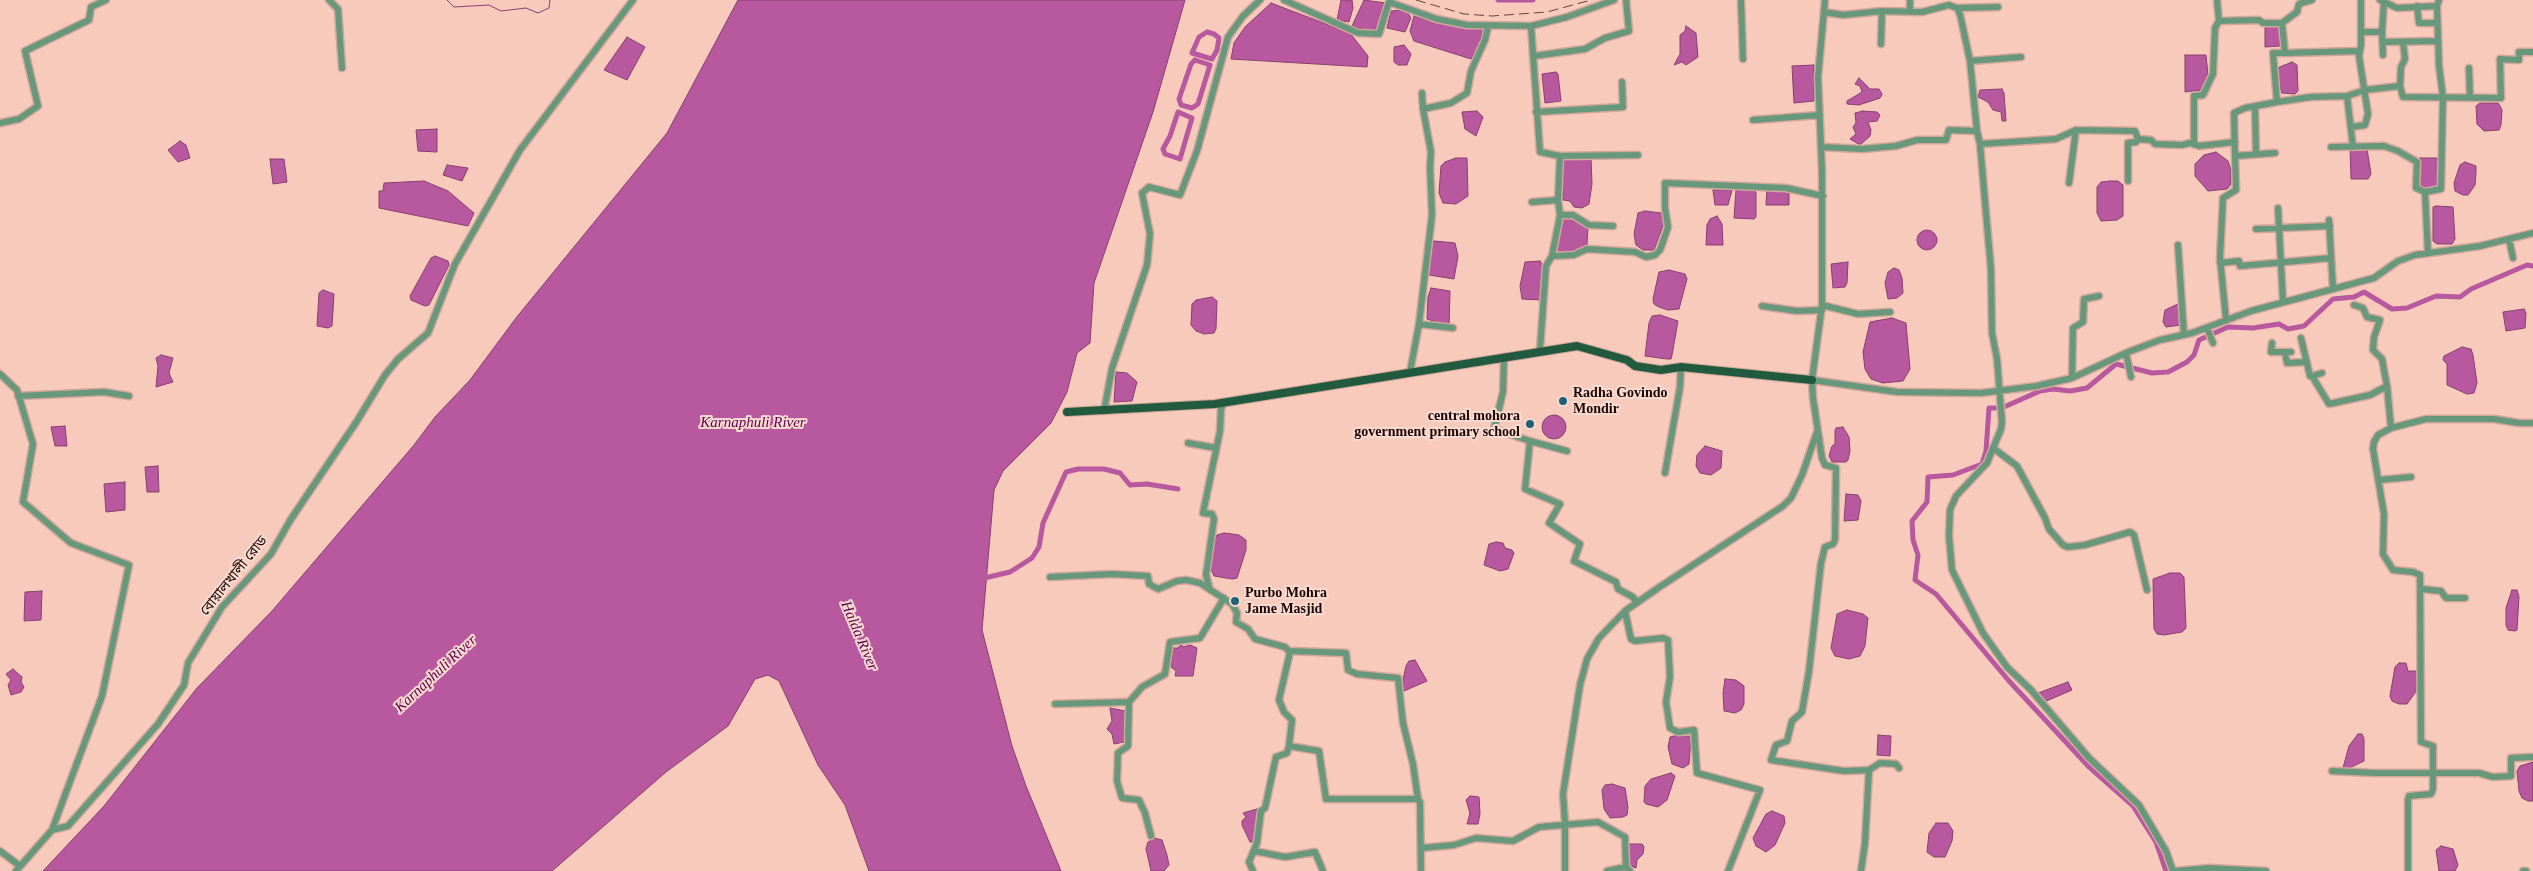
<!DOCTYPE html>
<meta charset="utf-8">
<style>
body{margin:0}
canvas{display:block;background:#f7cabb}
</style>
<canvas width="2533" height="871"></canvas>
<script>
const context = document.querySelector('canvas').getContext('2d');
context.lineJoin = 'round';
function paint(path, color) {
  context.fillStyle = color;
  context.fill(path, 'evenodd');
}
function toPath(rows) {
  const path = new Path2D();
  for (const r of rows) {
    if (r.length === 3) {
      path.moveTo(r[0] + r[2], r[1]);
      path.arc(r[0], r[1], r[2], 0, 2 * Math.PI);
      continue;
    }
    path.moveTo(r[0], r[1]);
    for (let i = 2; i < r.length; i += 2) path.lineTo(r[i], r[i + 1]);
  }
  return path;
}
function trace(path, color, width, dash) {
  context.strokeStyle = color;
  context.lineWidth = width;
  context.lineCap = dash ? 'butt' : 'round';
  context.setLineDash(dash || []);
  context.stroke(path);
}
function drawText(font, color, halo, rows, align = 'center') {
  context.font = font + ' "Times New Roman","Noto Sans Bengali",serif';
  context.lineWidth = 4;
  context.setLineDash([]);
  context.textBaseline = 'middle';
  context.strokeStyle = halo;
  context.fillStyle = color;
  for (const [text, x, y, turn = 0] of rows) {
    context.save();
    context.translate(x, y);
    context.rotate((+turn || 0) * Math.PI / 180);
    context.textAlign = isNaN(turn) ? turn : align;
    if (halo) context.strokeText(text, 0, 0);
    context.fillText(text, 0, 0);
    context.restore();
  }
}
const water = toPath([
 [738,0,1185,0,1153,112,1094,283,1090,343,1077,353,1067,392,1051,423,1003,471,994,490,982,630,1012,746,1026,786,1061,871,869,871,845,805,818,765,779,681,768,675,755,679,728,726,666,772,552,871,43,871,104,806,197,688,272,611,414,445,435,417,470,380,516,318,667,133,738,0],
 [1341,0,1352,0,1353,8,1349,22,1337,20,1341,0],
 [1364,0,1386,3,1378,29,1367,31,1352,26,1364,0],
 [1271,3,1350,33,1368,56,1367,67,1231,59,1234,43,1245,27,1271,3],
 [1406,10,1411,18,1405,32,1387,28,1391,11,1406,10],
 [1414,16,1441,24,1483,29,1480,44,1473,56,1471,59,1414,41,1410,31,1414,16],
 [2280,25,2280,46,2265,47,2265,26,2280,25],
 [1686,26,1696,33,1698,57,1686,65,1682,62,1674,65,1680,54,1680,35,1685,31,1686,26],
 [627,37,645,47,627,80,604,70,627,37],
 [1404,45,1411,54,1407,65,1398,65,1394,62,1394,47,1404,45],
 [2185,55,2206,55,2208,75,2201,90,2185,92,2185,55],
 [2292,62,2297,65,2298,91,2295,94,2282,93,2275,69,2292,62],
 [1814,65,1814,101,1794,103,1792,66,1814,65],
 [1556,72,1558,74,1561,101,1545,103,1542,74,1556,72],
 [1859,78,1870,89,1879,89,1882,94,1880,98,1859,105,1847,104,1847,101,1862,92,1860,86,1855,84,1859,78],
 [2002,89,2004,93,2006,121,2002,121,2001,112,1993,110,1988,102,1978,97,1980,90,2002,89],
 [2480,103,2498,103,2500,106,2502,110,2501,125,2499,130,2484,131,2477,124,2476,106,2480,103],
 [1477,111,1483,117,1476,136,1465,129,1462,112,1477,111],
 [1863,111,1877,112,1880,115,1877,121,1868,122,1871,130,1870,136,1860,145,1850,139,1856,134,1853,127,1856,123,1855,113,1863,111],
 [437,129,437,152,418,151,416,130,437,129],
 [180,141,186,145,190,158,178,162,168,150,180,141],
 [2350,148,2367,149,2371,174,2368,179,2351,179,2350,148],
 [2216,152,2228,161,2231,170,2231,184,2227,189,2208,191,2195,176,2195,164,2204,155,2216,152],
 [1456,158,1467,158,1468,196,1456,204,1443,203,1439,193,1441,166,1445,162,1456,158],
 [1591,158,1592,184,1589,204,1582,208,1574,207,1570,201,1563,200,1562,164,1565,159,1591,158],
 [2420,158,2441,158,2440,186,2427,188,2418,185,2420,158],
 [270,159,284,159,287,182,273,184,270,159],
 [2465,162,2476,166,2476,172,2475,185,2468,195,2463,195,2455,191,2454,183,2460,165,2465,162],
 [447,165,468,168,462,181,443,175,447,165],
 [424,181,448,191,474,213,468,226,379,208,379,191,383,191,384,183,424,181],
 [2110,181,2118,181,2123,185,2123,216,2117,220,2101,221,2097,213,2097,187,2101,182,2110,181],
 [1753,189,1756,192,1756,217,1754,219,1734,218,1736,190,1753,189],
 [1767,189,1789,192,1789,205,1766,205,1767,189],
 [1713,190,1732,190,1728,205,1715,205,1713,190],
 [2436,206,2453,207,2455,239,2452,244,2437,244,2433,241,2433,207,2436,206],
 [1645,211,1661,213,1665,220,1654,250,1643,250,1636,245,1634,234,1638,213,1645,211],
 [1566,216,1572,216,1588,226,1587,245,1580,252,1556,253,1560,223,1566,216],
 [1717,216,1722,224,1723,245,1706,245,1707,225,1710,219,1717,216],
 [1927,240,10],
 [1434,241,1455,243,1458,256,1454,279,1429,275,1431,245,1434,241],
 [435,256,448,261,449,265,429,305,425,306,411,300,410,296,431,258,435,256],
 [1540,261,1543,266,1541,300,1522,299,1520,286,1525,262,1540,261],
 [1848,262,1847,283,1845,287,1833,288,1831,264,1848,262],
 [1894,268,1899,270,1902,278,1903,293,1897,298,1888,299,1885,283,1888,272,1894,268],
 [1669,270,1685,274,1687,279,1679,309,1668,310,1659,307,1654,304,1653,299,1659,272,1669,270],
 [1431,288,1450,291,1449,326,1427,319,1428,297,1431,288],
 [323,290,334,294,332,326,328,328,317,326,319,293,323,290],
 [1212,297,1217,301,1216,329,1214,333,1204,334,1196,331,1191,325,1192,304,1196,300,1212,297],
 [2180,303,2181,325,2166,327,2163,322,2165,310,2180,303],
 [2524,309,2526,313,2525,328,2506,331,2503,312,2524,309],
 [1660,315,1678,321,1672,355,1671,359,1667,359,1645,356,1649,323,1652,316,1660,315],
 [1892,318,1906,323,1910,369,1903,381,1883,383,1871,379,1865,369,1863,352,1870,322,1892,318],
 [2462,347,2471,349,2473,355,2477,383,2474,393,2467,394,2447,385,2447,364,2443,360,2444,356,2462,347],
 [161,355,173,358,169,373,173,382,156,387,158,366,156,358,161,355],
 [1116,372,1127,373,1137,382,1132,401,1114,402,1116,372],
 [1554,427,12],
 [65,426,67,446,55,446,51,427,65,426],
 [1843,427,1849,437,1850,451,1848,460,1846,462,1832,462,1829,456,1832,446,1835,444,1835,431,1836,428,1843,427],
 [1705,446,1722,451,1721,468,1711,475,1700,473,1696,466,1697,455,1705,446],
 [158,466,159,492,147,492,145,467,158,466],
 [125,482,125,510,106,512,104,484,125,482],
 [1846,494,1858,495,1861,501,1858,520,1844,521,1846,494],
 [1224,533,1239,535,1246,540,1246,550,1237,578,1232,579,1214,576,1211,569,1215,539,1217,535,1224,533],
 [1496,542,1503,543,1505,548,1512,550,1514,553,1508,569,1500,571,1484,565,1489,544,1496,542],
 [2170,573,2180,573,2184,577,2186,628,2182,632,2164,635,2157,634,2154,629,2153,579,2170,573],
 [2512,590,2517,590,2519,597,2517,630,2515,631,2508,630,2506,625,2506,608,2512,590],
 [42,591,41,620,24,621,25,592,42,591],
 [1847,610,1863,614,1868,618,1865,646,1860,656,1849,659,1835,656,1831,648,1837,614,1847,610],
 [1181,644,1183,647,1190,645,1197,648,1193,676,1175,676,1176,671,1171,667,1173,648,1178,648,1181,644],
 [1415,660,1427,681,1404,691,1402,684,1406,666,1409,661,1415,660],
 [2399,663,2406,663,2408,671,2418,671,2417,690,2407,704,2399,704,2392,701,2390,696,2395,667,2399,663],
 [13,669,22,677,21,682,24,687,21,692,11,695,8,685,11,680,6,674,13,669],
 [1725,679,1736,680,1744,686,1744,704,1741,710,1735,713,1724,711,1723,693,1725,679],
 [2068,682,2072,690,2044,702,2038,693,2068,682],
 [1110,708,1126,711,1124,742,1114,744,1112,734,1107,729,1112,721,1110,708],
 [2358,734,2362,734,2364,739,2364,761,2345,770,2343,768,2349,746,2358,734],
 [1678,735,1689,736,1691,739,1689,764,1683,768,1672,764,1668,747,1670,737,1678,735],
 [1878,735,1891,736,1890,756,1877,755,1878,735],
 [2533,762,2533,801,2528,801,2522,798,2519,791,2517,771,2520,766,2533,762],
 [1671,773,1675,776,1667,800,1658,807,1646,804,1644,802,1645,786,1651,779,1671,773],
 [1612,784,1625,788,1628,807,1627,815,1623,817,1610,818,1604,809,1602,790,1605,785,1612,784],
 [1470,796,1479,797,1480,814,1478,824,1467,824,1470,813,1466,800,1470,796],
 [1257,809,1258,824,1254,842,1250,842,1242,825,1242,821,1246,817,1243,813,1257,809],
 [1772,811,1784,816,1785,823,1775,845,1766,852,1756,846,1753,838,1766,814,1772,811],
 [1936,823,1948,823,1953,831,1952,841,1945,857,1934,857,1927,852,1929,833,1936,823],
 [1154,838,1162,840,1167,855,1169,865,1164,871,1151,871,1146,849,1148,842,1154,838],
 [1629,844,1642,844,1644,847,1643,854,1637,860,1636,868,1628,865,1629,844],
 [2441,846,2453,849,2458,865,2455,871,2439,871,2436,850,2441,846]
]);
const stream = toPath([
 [447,0,454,7,489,5,501,11,526,8,538,13,549,8,550,0]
]);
const canal = toPath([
 [1498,0,1533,0],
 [1207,32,1214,34,1219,38,1217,50,1212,59,1192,53,1199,37,1207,32],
 [1195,60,1210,65,1198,104,1192,108,1181,105,1179,99,1191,64,1195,60],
 [1178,112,1192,118,1180,159,1165,154,1163,149,1170,136,1178,112],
 [2004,407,2040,391,2053,389,2070,391,2087,388,2116,364,2152,373,2168,372,2187,362,2194,355,2199,340,2228,327,2253,328,2279,324,2288,329,2304,326,2333,299,2354,297,2364,292,2392,309,2407,308,2436,296,2460,297,2471,289,2527,265,2533,266],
 [1997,408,1989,408,1986,451,1982,464,1953,475,1928,477,1927,502,1912,521,1913,540,1918,555,1915,580,1936,594,2009,681,2090,768,2133,806,2156,842,2166,871],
 [980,579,1010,572,1032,558,1039,547,1043,523,1066,472,1078,469,1104,469,1120,473,1130,485,1147,484,1178,489]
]);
const minor = toPath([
 [329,0,338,9,342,68],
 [1284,0,1358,33,1379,34,1389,2,1437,19,1467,25,1531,26,1540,152,1560,156,1558,200,1560,215,1552,256,1546,266,1540,350],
 [1741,0,1743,59],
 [1825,0,1818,77,1822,171,1822,305,1812,380,1813,398,1822,458,1825,465,1836,468,1835,540,1833,544,1825,547,1821,563,1809,671,1802,712,1792,721,1787,741,1776,745,1771,760,1844,771,1869,770,1880,763,1896,764,1899,768],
 [2217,0,2219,21],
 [2380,0,2397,8,2437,6,2439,0],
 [2417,6,2419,23,2437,23],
 [1957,8,1998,7],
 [1824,12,1843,15,1882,11,1922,12,1949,5,1957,8,1960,14,1970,61,1977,131,1980,144,1991,270,1992,333,1997,359,2002,422,2001,429,1987,463,1956,496,1950,510,1949,536,1952,570,1983,633,2007,667,2031,690,2089,758,2139,805,2166,851,2173,871],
 [1910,12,1910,0],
 [2282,23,2285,53,2273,53,2277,102,2311,97,2347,96],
 [1531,26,1567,17,1614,0],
 [2361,32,2382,32,2383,55],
 [2382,32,2384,2],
 [2383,42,2438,41],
 [1881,44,1882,11],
 [2285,53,2360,51],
 [1534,56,1585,49,1605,38,1629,31,1626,0],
 [1970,61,2021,57],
 [2469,68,2470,98],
 [2400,86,2401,67,2405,59,2403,42],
 [1422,93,1423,109],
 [2255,107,2256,154],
 [1536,112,1623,107,1622,82],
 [1753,120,1820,115],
 [0,123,19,119,38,106,25,51,89,20,91,7,106,0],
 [2352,127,2365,125,2368,114,2359,56,2361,45,2361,0],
 [2194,143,2194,96,2203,95,2213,74,2215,28,2219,21,2259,20,2263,23,2282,23,2297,12,2299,4,2312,0],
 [1980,144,2056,139,2076,130,2135,131,2138,139,2151,140,2155,144,2182,145,2190,143,2199,146,2235,142],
 [1822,147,1862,149,1896,146,1917,140,1946,140,1949,130,1977,131],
 [2331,147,2384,146,2398,151,2417,162,2416,188,2425,192],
 [2353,147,2347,96,2365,90,2400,86,2403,97,2501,98,2500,59,2519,60,2519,52,2533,52],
 [1560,156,1638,155],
 [2235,156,2234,113,2245,108,2277,102],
 [2128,181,2128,143,2136,142,2138,139],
 [2069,183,2076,130],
 [1532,202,1558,200],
 [2278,208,2283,301],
 [1560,215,1573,215,1589,225,1613,226],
 [2329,220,2333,289],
 [2256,229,2330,226],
 [2509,239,2513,258],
 [2178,245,2184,335],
 [2428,253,2425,192,2441,189,2443,97,2439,66,2437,6],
 [1552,256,1574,255,1587,249,1635,252,1646,257,1655,255,1660,250,1668,227,1665,208,1665,183,1786,188,1823,196],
 [2220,263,2239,261,2240,266,2331,258],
 [1822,305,1858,314,1890,312],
 [2354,305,2363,308,2367,317,2380,320,2374,337,2373,350,2382,359,2387,386,2391,428,2378,435,2374,442,2373,449,2384,514,2383,554,2393,570,2413,572,2420,575,2421,742,2433,746,2433,789,2431,794,2409,796,2408,800,2408,871],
 [1762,306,1797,311,1822,310],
 [2226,319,2220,258,2223,198,2236,190,2235,156,2275,153],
 [1419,324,1453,328],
 [2207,328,2213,343],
 [2301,338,2310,376,2312,376],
 [2272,343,2271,352,2291,352],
 [2126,353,2131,377],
 [2285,353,2287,363,2307,362],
 [1504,359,1503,392,1494,429,1530,441],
 [1410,372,1419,324,1432,215,1430,167,1431,152,1423,109,1451,103,1467,93,1471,71,1485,40,1488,27],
 [2322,373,2312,376,2329,404,2370,395,2387,386],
 [0,374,17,390,33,444,23,502,71,543,129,565,102,696,52,830],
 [2072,378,2073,328,2083,322,2084,299,2099,296],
 [1812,380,1897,392,1981,393,2037,386,2072,378,2128,352,2160,340,2192,333,2251,311,2374,278,2398,261,2415,255,2480,246,2533,233],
 [18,396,104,392,129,396],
 [1104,411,1112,368,1147,265,1150,234,1142,193,1149,187,1180,195,1197,151,1228,37,1243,16,1260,0],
 [2391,428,2426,419,2494,419,2519,423,2533,423],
 [1188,443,1216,448],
 [1993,448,2017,466,2045,518,2049,529,2063,545,2068,547,2085,545,2130,532,2134,535,2147,590],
 [1567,451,1530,441,1525,489,1560,504,1549,523,1580,544,1574,561,1616,582,1618,589,1633,597,1637,603],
 [1665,473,1680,387,1681,367],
 [2379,480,2411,477],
 [1050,577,1112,574,1148,576,1149,584,1158,589,1177,581,1186,580,1200,583,1232,604,1237,613,1236,622,1248,629,1255,639,1285,647,1290,652,1279,700,1284,712,1292,720,1289,746,1319,751,1326,799,1418,799,1420,802,1421,871],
 [2421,589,2441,591,2446,598,2465,598],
 [1210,590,1206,575,1214,519,1212,514,1203,513,1220,431,1221,409,1224,402],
 [1625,611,1631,639,1635,641,1663,638,1668,640,1670,677,1666,702,1670,728,1678,732,1694,730,1697,773,1760,790,1728,871],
 [1289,651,1346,653,1348,670,1357,674,1398,678,1403,723,1413,764,1418,799],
 [1055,704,1129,702],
 [2332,771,2374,773,2479,773,2493,777,2511,776,2511,758,2533,757],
 [1151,836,1145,813,1139,800,1122,798,1117,781,1118,753,1128,746,1129,702,1142,687,1165,674,1170,642,1200,638,1224,598],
 [1422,848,1454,845,1476,838,1513,841,1539,827,1598,822,1625,837,1626,867,1630,871],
 [0,851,20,866],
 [1254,851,1285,857,1315,852,1323,871],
 [16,871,52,830,68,826,158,724,184,685,188,663,222,607,271,554,291,519,357,421,385,375,398,359,428,333,455,264,520,150,633,0],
 [1253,871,1249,862,1257,843,1261,811,1265,808,1276,757,1287,753,1289,746],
 [1565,871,1565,823,1563,794,1580,685,1587,659,1599,638,1625,611,1661,586,1783,506,1791,498,1802,475,1817,432],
 [1607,871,1626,867],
 [1861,871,1865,843,1869,770],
 [2176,871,2209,868,2266,871],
 [2523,871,2526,871]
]);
const major = toPath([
 [1067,412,1215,404,1577,346,1627,360,1635,366,1661,370,1681,367,1812,380]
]);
const rail = toPath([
 [1416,0,1464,14,1492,16,1547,12,1591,0]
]);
const markers = [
 [1563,401,5,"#1d6274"],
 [1530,424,5,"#1d6274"],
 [1235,601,5,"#1d6274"]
];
const poiNames = [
 ["Radha Govindo",1573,393],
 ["Mondir",1573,409],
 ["central mohora",1520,416,"right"],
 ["government primary school",1520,432,"right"],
 ["Purbo Mohra",1245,593],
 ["Jame Masjid",1245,609]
];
const streetNames = [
 ["বোয়ালখালী রোড",234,576,-51]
];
const waterNames = [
 ["Karnaphuli River",753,423],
 ["Halda River",859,636,67],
 ["Karnaphuli River",436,674,-43]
];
paint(water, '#b8589e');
trace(water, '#893f6f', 1);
trace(stream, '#893f6f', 1);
trace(canal, '#b8589e', 5);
trace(minor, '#d0a79a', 9);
trace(major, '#d0a79a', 10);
trace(minor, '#67987c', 6);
trace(major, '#215a3e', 8);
trace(rail, '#60423a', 1, [10, 5]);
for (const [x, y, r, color] of markers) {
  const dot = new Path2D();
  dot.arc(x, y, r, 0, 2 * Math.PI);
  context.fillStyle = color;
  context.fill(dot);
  trace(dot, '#fadbd1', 2);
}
drawText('bold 14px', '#1c0501', '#fadbd1', poiNames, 'left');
drawText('14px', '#1c0501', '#fadbd1', streetNames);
drawText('italic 15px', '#5e004c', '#fadbd1', waterNames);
</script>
